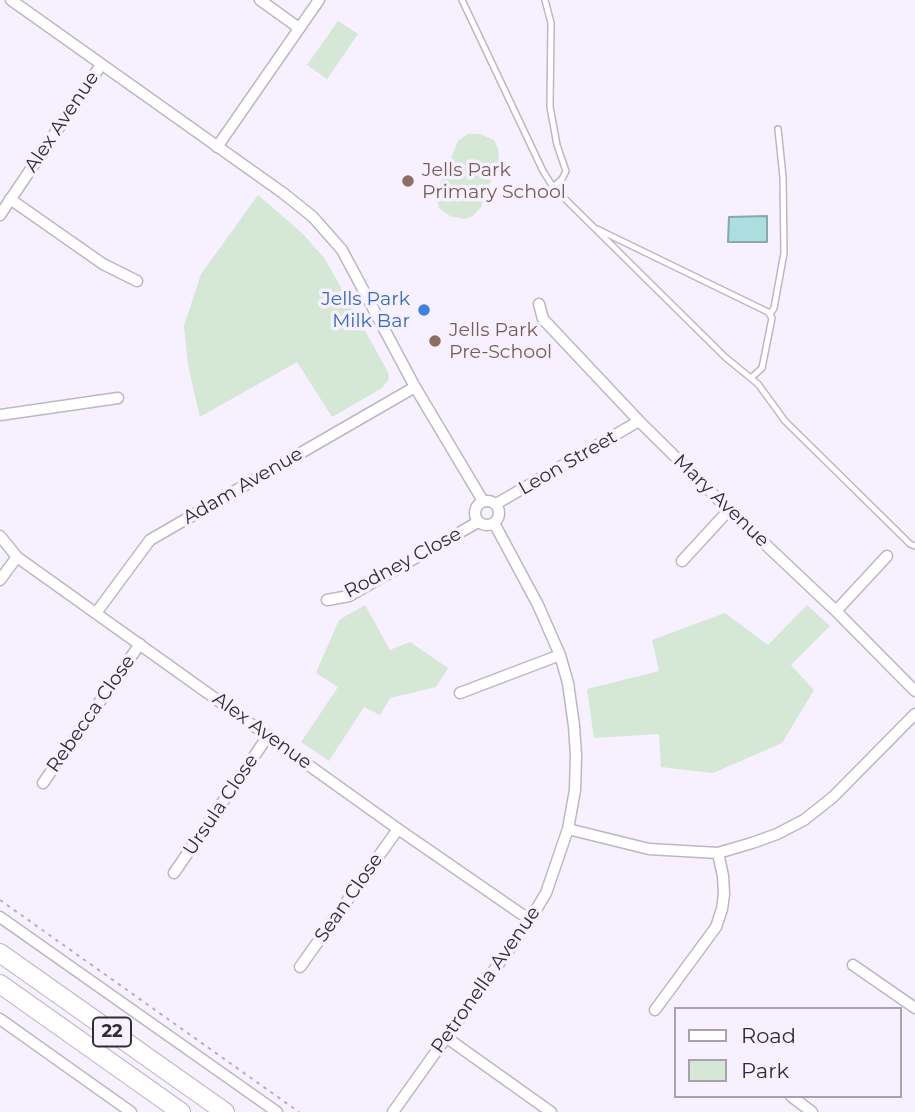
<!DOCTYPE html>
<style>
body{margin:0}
#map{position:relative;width:915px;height:1112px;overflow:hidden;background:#f6f0ff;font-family:Montserrat,sans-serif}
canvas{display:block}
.legend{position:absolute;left:674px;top:1007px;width:228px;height:91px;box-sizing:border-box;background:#f6f0ff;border:2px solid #a7a2ad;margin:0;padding:9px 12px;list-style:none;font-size:21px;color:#302d33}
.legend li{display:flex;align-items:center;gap:14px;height:35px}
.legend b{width:35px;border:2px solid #a7a2ad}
</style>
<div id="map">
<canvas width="915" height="1112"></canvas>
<ul class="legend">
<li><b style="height:9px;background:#fff"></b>Road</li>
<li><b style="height:19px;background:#d5e7d5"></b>Park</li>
</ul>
</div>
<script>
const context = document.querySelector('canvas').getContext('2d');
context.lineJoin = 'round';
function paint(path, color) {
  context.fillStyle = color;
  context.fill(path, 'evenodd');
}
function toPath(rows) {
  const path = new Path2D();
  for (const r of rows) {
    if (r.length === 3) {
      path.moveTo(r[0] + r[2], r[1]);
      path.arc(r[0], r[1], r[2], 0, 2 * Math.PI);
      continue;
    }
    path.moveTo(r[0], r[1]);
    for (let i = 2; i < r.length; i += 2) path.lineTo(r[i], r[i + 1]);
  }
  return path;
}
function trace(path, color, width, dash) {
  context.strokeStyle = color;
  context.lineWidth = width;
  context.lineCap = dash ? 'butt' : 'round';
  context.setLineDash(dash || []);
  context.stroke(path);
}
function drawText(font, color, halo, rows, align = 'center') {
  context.font = font + ' Montserrat,sans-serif';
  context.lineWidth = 7;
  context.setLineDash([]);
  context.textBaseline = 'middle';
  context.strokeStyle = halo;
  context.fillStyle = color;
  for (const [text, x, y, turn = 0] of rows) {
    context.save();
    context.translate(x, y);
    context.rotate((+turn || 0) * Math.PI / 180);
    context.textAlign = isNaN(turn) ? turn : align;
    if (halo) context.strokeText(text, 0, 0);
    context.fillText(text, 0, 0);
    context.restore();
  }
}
const green = toPath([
 [338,21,358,34,327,79,307,65],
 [468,134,480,134,494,140,498,148,499,160,481,207,473,216,464,219,450,216,439,208,437,199,438,189,458,141],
 [258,195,303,234,325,259,388,372,389,379,382,388,332,417,297,362,200,417,188,365,184,326,201,274],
 [365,605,390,650,410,642,448,668,436,687,390,698,380,715,364,707,329,761,301,742,338,687,316,673,339,620],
 [807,605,830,626,791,665,814,690,782,743,713,773,661,767,659,734,594,738,587,689,659,671,652,640,725,613,768,645]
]);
const water = toPath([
 [767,216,767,242,728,242,729,217,767,216]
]);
const path = toPath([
 [0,900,299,1112]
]);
const lane = toPath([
 [462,0,543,171,553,187,725,357,758,384,785,421,910,544,915,546],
 [545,0,551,23,550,107,557,145,566,171,562,179,553,187],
 [597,229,768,312,772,318,762,368,751,378],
 [770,314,774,308,784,253,783,177,778,129]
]);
const street = toPath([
 [11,0,283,193,313,217,342,250,415,387,483,501],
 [260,0,299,28],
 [217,147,319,0],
 [10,199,103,264,137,281],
 [0,215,101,65],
 [539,304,543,319,639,421,729,510,836,611,915,691],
 [0,415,118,398],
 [487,513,12],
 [496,504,639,421],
 [0,536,17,557,398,829,530,920],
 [682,561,729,510],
 [0,580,17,557],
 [327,600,349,596,478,522],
 [836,611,887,556],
 [96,613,150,540,415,387],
 [460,693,560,655],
 [43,783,140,644],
 [568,829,649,849,718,853,752,843,777,834,804,820,833,797,915,714],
 [174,873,268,736],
 [0,917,277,1112],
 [853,965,915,1008],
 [300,967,398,829],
 [655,1010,716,927,722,909,724,894,723,876,718,853],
 [0,1019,131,1112],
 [447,1038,551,1112],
 [791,1096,812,1112],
 [393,1112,530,920,546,893,568,829,575,790,576,755,574,726,568,683,560,655,538,605,494,523]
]);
const primary = toPath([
 [0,953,225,1112],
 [0,984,181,1112]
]);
const markers = [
 [408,181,7,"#8d6e63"],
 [424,310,7,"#3f7fe0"],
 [435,341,7,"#8d6e63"]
];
const shields = [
 [112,1032,38]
];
const shieldNames = [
 ["22",112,1032]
];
const streetNames = [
 ["Alex Avenue",62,122,-56],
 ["Leon Street",568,463,-30],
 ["Adam Avenue",243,486,-30],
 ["Mary Avenue",721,501,44],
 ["Rodney Close",403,563,-28],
 ["Rebecca Close",91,714,-55],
 ["Alex Avenue",262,731,36],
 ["Ursula Close",221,805,-56],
 ["Sean Close",349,898,-55],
 ["Petronella Avenue",486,980,-55]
];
const educationNames = [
 ["Jells Park",422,170],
 ["Primary School",422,192],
 ["Jells Park",449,330],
 ["Pre-School",449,352]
];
const shopNames = [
 ["Jells Park",410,299],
 ["Milk Bar",410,321]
];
paint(green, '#d5e7d5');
paint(water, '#addedf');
trace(water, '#88a9ab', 2);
trace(lane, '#bdb7c5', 8);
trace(street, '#bdb7c5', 13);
trace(primary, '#bdb7c5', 20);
trace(path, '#b6b1bd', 2, [3.5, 5]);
trace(lane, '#fff', 5);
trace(street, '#fff', 10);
trace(primary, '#fff', 18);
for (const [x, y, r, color] of markers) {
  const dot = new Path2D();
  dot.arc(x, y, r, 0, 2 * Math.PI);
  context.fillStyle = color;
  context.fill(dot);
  trace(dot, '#f6f0ff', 2.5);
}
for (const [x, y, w] of shields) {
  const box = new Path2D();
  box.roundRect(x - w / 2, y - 14.5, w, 29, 5);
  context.fillStyle = '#f6f0ff';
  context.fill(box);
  trace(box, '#302d33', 2);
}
drawText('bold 18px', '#302d33', null, shieldNames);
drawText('19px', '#302d33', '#f6f0ff', streetNames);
drawText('19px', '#785e54', '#f6f0ff', educationNames, 'left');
drawText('19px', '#366cbe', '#f6f0ff', shopNames, 'right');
</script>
